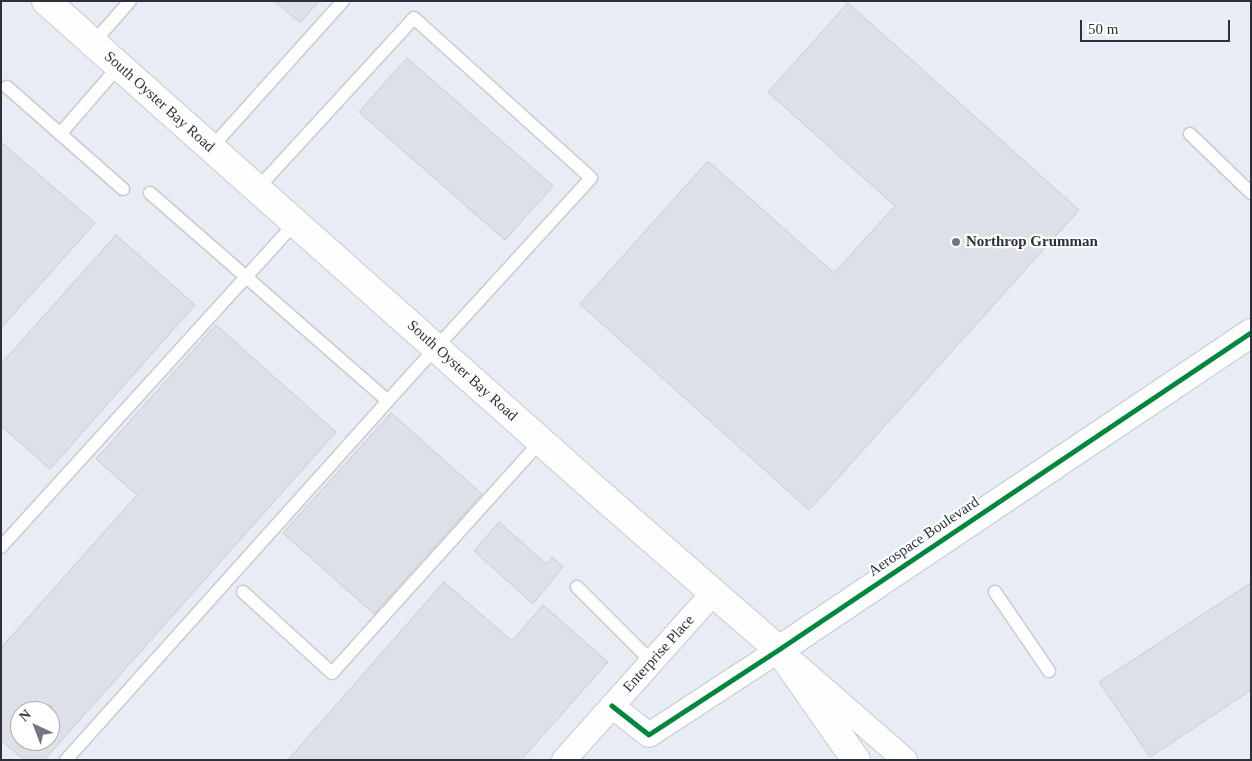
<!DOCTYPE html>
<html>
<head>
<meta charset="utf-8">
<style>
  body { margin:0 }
  #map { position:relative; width:1252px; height:761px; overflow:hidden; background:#f7f8fb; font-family:"Times New Roman",serif }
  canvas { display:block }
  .frame { position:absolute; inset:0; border:2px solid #2c303b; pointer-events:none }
  .north { position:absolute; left:10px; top:701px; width:50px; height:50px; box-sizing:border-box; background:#fff; border:1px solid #abacb1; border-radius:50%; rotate:317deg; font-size:14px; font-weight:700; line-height:20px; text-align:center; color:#2c303b }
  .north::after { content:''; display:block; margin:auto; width:18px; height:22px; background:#73767e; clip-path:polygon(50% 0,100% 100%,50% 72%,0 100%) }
  .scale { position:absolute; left:1080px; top:20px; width:150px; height:22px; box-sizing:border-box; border:2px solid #2c303b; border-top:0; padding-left:6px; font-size:15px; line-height:18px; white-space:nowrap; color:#2c303b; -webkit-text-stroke:4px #fff; paint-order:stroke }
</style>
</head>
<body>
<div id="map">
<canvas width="1252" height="761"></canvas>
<div class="frame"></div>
<div class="north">N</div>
<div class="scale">50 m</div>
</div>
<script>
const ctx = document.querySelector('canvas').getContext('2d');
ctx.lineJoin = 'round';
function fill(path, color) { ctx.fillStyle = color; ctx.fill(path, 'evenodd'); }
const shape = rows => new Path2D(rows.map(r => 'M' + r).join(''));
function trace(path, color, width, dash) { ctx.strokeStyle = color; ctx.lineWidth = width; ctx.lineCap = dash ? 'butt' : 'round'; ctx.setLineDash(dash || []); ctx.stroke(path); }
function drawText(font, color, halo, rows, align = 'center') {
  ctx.font = font + ' "Times New Roman",serif'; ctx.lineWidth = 4.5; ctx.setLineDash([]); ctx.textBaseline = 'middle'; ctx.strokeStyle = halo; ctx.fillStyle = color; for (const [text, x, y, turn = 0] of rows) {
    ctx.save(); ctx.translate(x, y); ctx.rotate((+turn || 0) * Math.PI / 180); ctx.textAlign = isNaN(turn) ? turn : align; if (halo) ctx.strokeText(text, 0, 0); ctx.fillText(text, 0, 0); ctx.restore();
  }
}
const built = shape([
  [1,1,1251,1,1251,760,1,760],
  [20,711,50,711,50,741,20,741]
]);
const building = shape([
  [275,1,319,1,300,23,275,1],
  [848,3,1079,210,809,510,580,304,708,161,834,273,895,206,768,92,848,3],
  [407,58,553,186,505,240,359,112,407,58],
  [1,142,95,223,1,328,1,142],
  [116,235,195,305,50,469,1,426,1,364,116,235],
  [216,325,336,432,44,760,24,760,1,740,1,648,137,495,96,459,216,325],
  [20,711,50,711,50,741,20,741,20,711],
  [391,413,482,494,374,614,283,533,391,413],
  [499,522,546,564,552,557,563,567,533,604,474,551,499,522],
  [444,582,512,641,543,605,608,662,521,760,288,760,444,582],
  [1251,583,1251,690,1150,757,1099,682,1251,583]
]);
const lane = shape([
  [93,43,130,1],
  [7,87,123,189],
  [60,134,119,66],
  [1190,134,1251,193],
  [211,148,343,1],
  [150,193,388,401],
  [1,547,295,223],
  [577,587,652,662],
  [243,592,332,673,541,441],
  [995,592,1049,671],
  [66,760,412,374,591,178,414,18,257,189]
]);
const street = shape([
  [612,706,649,735,779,650,905,760],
  [564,760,714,592]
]);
const secondary = shape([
  [46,1,599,493,779,650,856,760],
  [779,650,1251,333]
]);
const cycleway = shape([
  [612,706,649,735,779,650,1251,333]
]);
const markers = [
  [956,242,5,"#73767e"]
];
const streetNames = [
  ["South Oyster Bay Road",159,102,42],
  ["South Oyster Bay Road",462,371,42],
  ["Aerospace Boulevard",924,537,-34],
  ["Enterprise Place",659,654,-48]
];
const poiNames = [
  ["Northrop Grumman",966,242]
];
fill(built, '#e8ecf5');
fill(building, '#dee0e8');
trace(building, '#c9cbd2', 1);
trace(lane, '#c8cad0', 15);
trace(street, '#c8cad0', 26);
trace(secondary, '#c8cad0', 30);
trace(lane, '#fefefe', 12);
trace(street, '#fefefe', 24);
trace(secondary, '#fefefe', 28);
trace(cycleway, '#00873e', 5);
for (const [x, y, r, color] of markers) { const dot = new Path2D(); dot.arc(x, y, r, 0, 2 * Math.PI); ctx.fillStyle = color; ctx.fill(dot); trace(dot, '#fff', 2); }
drawText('15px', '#2c303b', '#fff', streetNames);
drawText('bold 15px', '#2c303b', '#fff', poiNames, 'left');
</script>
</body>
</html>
